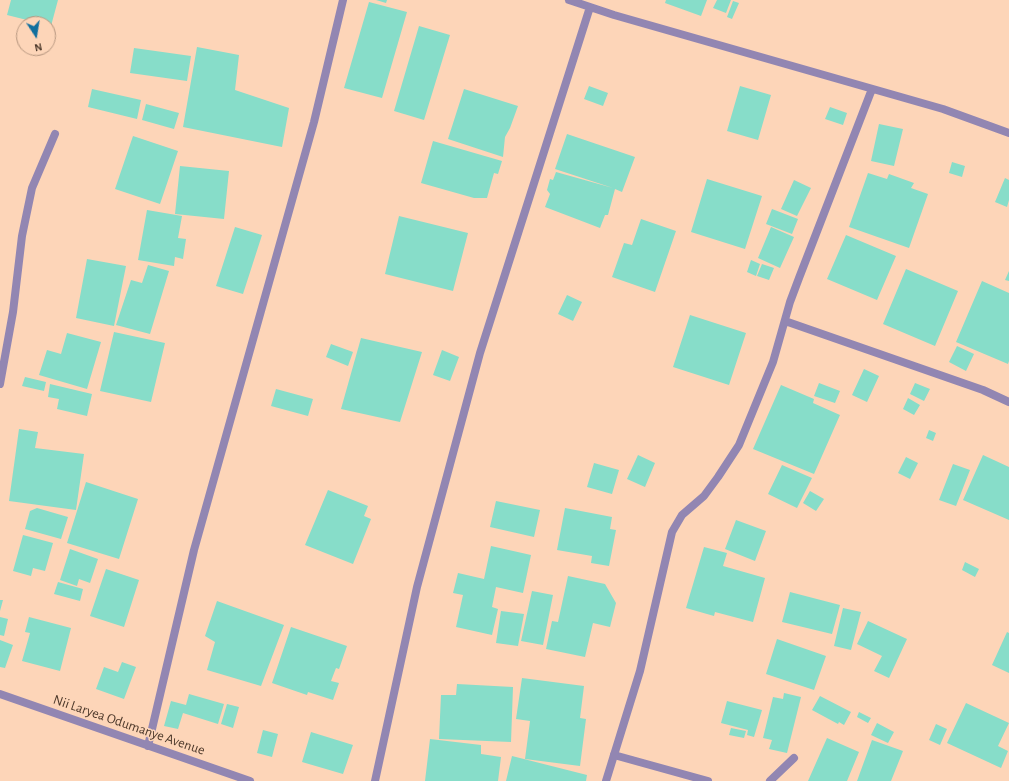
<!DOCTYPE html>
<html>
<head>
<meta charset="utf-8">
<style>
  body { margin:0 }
  #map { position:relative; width:1009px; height:781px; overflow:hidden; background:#fdd5b8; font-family:"Alegreya Sans",sans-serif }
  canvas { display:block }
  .north { position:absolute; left:16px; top:16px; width:40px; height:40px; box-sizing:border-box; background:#fdd5b8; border:1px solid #b6967f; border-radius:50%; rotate:168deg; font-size:11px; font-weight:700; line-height:16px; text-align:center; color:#4c382a }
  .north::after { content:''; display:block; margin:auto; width:14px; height:18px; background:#116f9e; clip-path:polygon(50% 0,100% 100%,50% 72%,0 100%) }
</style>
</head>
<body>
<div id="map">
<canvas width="1009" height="781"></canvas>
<div class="north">N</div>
</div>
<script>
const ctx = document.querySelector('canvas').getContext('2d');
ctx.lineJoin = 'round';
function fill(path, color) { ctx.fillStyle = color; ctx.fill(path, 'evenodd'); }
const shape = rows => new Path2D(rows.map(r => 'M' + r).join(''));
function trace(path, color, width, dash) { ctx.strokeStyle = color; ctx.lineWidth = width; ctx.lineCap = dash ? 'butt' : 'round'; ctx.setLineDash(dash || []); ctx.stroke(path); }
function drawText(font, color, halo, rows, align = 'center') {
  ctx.font = font + ' "Alegreya Sans",sans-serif'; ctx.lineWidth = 3; ctx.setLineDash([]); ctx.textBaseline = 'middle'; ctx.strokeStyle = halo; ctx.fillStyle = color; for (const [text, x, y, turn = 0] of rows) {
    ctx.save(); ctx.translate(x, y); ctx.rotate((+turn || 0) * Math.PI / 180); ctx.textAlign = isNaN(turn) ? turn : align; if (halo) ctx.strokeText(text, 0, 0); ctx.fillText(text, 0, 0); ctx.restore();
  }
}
const building = shape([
  [11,0,58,0,51,26,7,15],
  [376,0,387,0,386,3],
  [666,0,707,0,701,16,665,3],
  [717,0,731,0,726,13,713,8],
  [733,1,739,3,732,19,727,17],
  [369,2,407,12,382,98,344,88],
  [419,26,450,35,424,120,394,111],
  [197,47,239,55,235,90,289,108,282,147,183,127],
  [134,48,191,56,187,81,130,73],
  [589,86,608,93,603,106,584,99],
  [740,86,771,95,758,140,727,131],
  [92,89,141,100,137,119,88,107],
  [464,89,518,106,510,128,505,137,503,157,448,139],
  [146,104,179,113,174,129,142,120],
  [830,107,847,113,843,125,825,119],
  [879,124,903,129,894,166,871,161],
  [567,134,635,157,622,192,615,189,608,215,605,215,600,228,545,207,550,194,547,190,550,179,553,180,556,172,613,188,555,169],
  [133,136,178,151,160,204,115,189],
  [433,141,502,161,498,174,494,173,487,198,474,198,421,183],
  [952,162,965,166,962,177,949,173],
  [180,166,229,171,224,219,175,214],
  [868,173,887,179,889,174,914,183,911,188,928,194,909,248,849,227],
  [1005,178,1009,180,1009,200,1007,207,995,202],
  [707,179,762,196,745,249,691,232],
  [794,180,811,188,797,216,781,209],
  [772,209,798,219,792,234,766,224],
  [147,210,182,216,178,238,186,239,183,259,175,257,174,266,138,260],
  [399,216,468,233,453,291,385,274],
  [641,219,676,231,655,292,612,277,624,243,632,245],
  [235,227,262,235,243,294,216,286],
  [771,227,794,237,780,268,758,258],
  [846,235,896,256,877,300,827,279],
  [87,259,126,266,114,326,76,318],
  [751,260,760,264,756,276,747,272],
  [762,264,774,268,769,280,757,276],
  [148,265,169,271,150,334,116,325,131,280,142,283],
  [906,269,958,291,935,346,883,324],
  [1009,271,1009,281,1005,280],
  [982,281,1009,293,1009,361,1008,364,956,342],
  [567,295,582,302,573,321,558,314],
  [690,315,746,333,729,385,673,367],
  [114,332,165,343,151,402,100,391],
  [67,333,101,342,87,389,39,375,47,350,61,354],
  [361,338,422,352,400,422,341,409],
  [331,344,353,352,348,366,326,357],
  [957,346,974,354,966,371,949,362],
  [442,350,459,357,450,381,433,375],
  [864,369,879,376,867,402,852,395],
  [25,377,46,382,44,391,22,386],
  [819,383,840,391,835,403,814,396],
  [915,383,930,389,924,401,910,394],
  [50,384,92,394,87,416,57,409,59,399,48,397],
  [781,385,814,399,813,403,840,415,814,474,753,449],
  [276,389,313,399,308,416,271,406],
  [908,398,920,405,914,415,903,409],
  [19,429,38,432,35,448,84,454,76,510,9,501],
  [929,430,936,433,933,441,926,438],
  [638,455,655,463,645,487,627,479],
  [983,455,1009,467,1009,520,963,500],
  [906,457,918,463,910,479,898,473],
  [594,463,619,470,612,494,587,487],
  [953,464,970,470,956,506,939,500],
  [782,465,812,478,797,508,768,494],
  [86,482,138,499,119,559,67,543],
  [328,490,368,506,364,516,371,519,353,564,305,545],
  [810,491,824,499,816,511,803,503],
  [496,501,540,510,534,537,490,527],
  [37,508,68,517,61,539,25,529,30,511],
  [565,508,612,517,610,529,616,530,609,566,591,563,592,556,557,550],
  [736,520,766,531,755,561,725,549],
  [23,535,53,543,45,571,33,568,31,576,13,571],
  [491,546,531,555,523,593,496,587,492,607,498,609,492,635,456,627,463,595,453,593,458,573,484,579],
  [704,547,727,553,723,566,765,578,753,622,715,612,714,616,686,608],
  [70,549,98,559,90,583,79,579,77,586,60,580],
  [965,562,979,569,975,577,962,570],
  [106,569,139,580,124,627,90,616],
  [568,576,605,584,616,603,610,627,593,623,585,657,546,649,552,621,558,622],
  [58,582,83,589,80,601,54,594],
  [532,591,553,595,543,645,521,641],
  [790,592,840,605,832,634,782,622],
  [0,600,3,600,0,611],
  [217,601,284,625,261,686,207,670,215,642,205,636],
  [843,608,861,612,851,650,834,646],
  [501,611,524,614,518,646,496,643],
  [0,617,8,619,4,636,0,635],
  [29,617,71,628,60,671,22,661,30,633,25,632],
  [868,621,907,639,889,678,874,671,882,656,857,644],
  [291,627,347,646,339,669,336,668,331,681,339,683,333,700,308,692,307,695,272,683],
  [1007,632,1009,633,1009,673,992,665],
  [777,639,826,656,814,690,766,674],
  [0,640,13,645,5,668,0,667],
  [122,662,136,667,124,699,96,689,104,667,118,672],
  [522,678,584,686,580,718,586,719,580,766,525,759,530,721,516,719],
  [457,684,513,687,511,742,439,739,441,695,456,695],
  [784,693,801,697,787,753,769,749,772,740,763,738,773,697,783,699],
  [189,694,224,704,218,724,183,713,178,729,164,726,171,701,186,705],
  [820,696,851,712,844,725,839,722,838,724,812,710],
  [727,701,762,710,754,737,747,735,748,730,721,723],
  [966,703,1009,723,998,746,1008,751,1001,768,947,743],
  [227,704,239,707,233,728,221,724],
  [859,712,871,718,868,723,857,717],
  [877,723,894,732,888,743,871,735],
  [936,724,947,729,940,745,929,740],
  [731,728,746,731,744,738,729,735],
  [263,730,278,734,272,757,257,753],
  [311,732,353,745,343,774,302,762],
  [827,738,859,752,847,781,808,781],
  [430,739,481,745,481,754,501,757,498,781,425,781],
  [872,740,903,751,891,781,857,781],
  [512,756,587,775,586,781,506,781]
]);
const service = shape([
  [614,755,708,781],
  [770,781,794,758]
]);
const minor = shape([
  [569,0,614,15,943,109,1009,133],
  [785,321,983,390,1009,402],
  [0,384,13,312,22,236,32,188,55,134],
  [0,694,250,781],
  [148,746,194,550,314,122,343,0],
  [375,781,417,587,480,353,590,7],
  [606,781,640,671,672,532,682,515,704,496,718,477,739,445,773,362,790,302,799,278,872,89]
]);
const streetNames = [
  ["Nii Laryea Odumanye Avenue",129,725,19]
];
fill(building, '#87ddc9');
trace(service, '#9286b2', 8);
trace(minor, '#9286b2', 8);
drawText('14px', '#4c382a', '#fdd5b8', streetNames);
</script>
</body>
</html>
